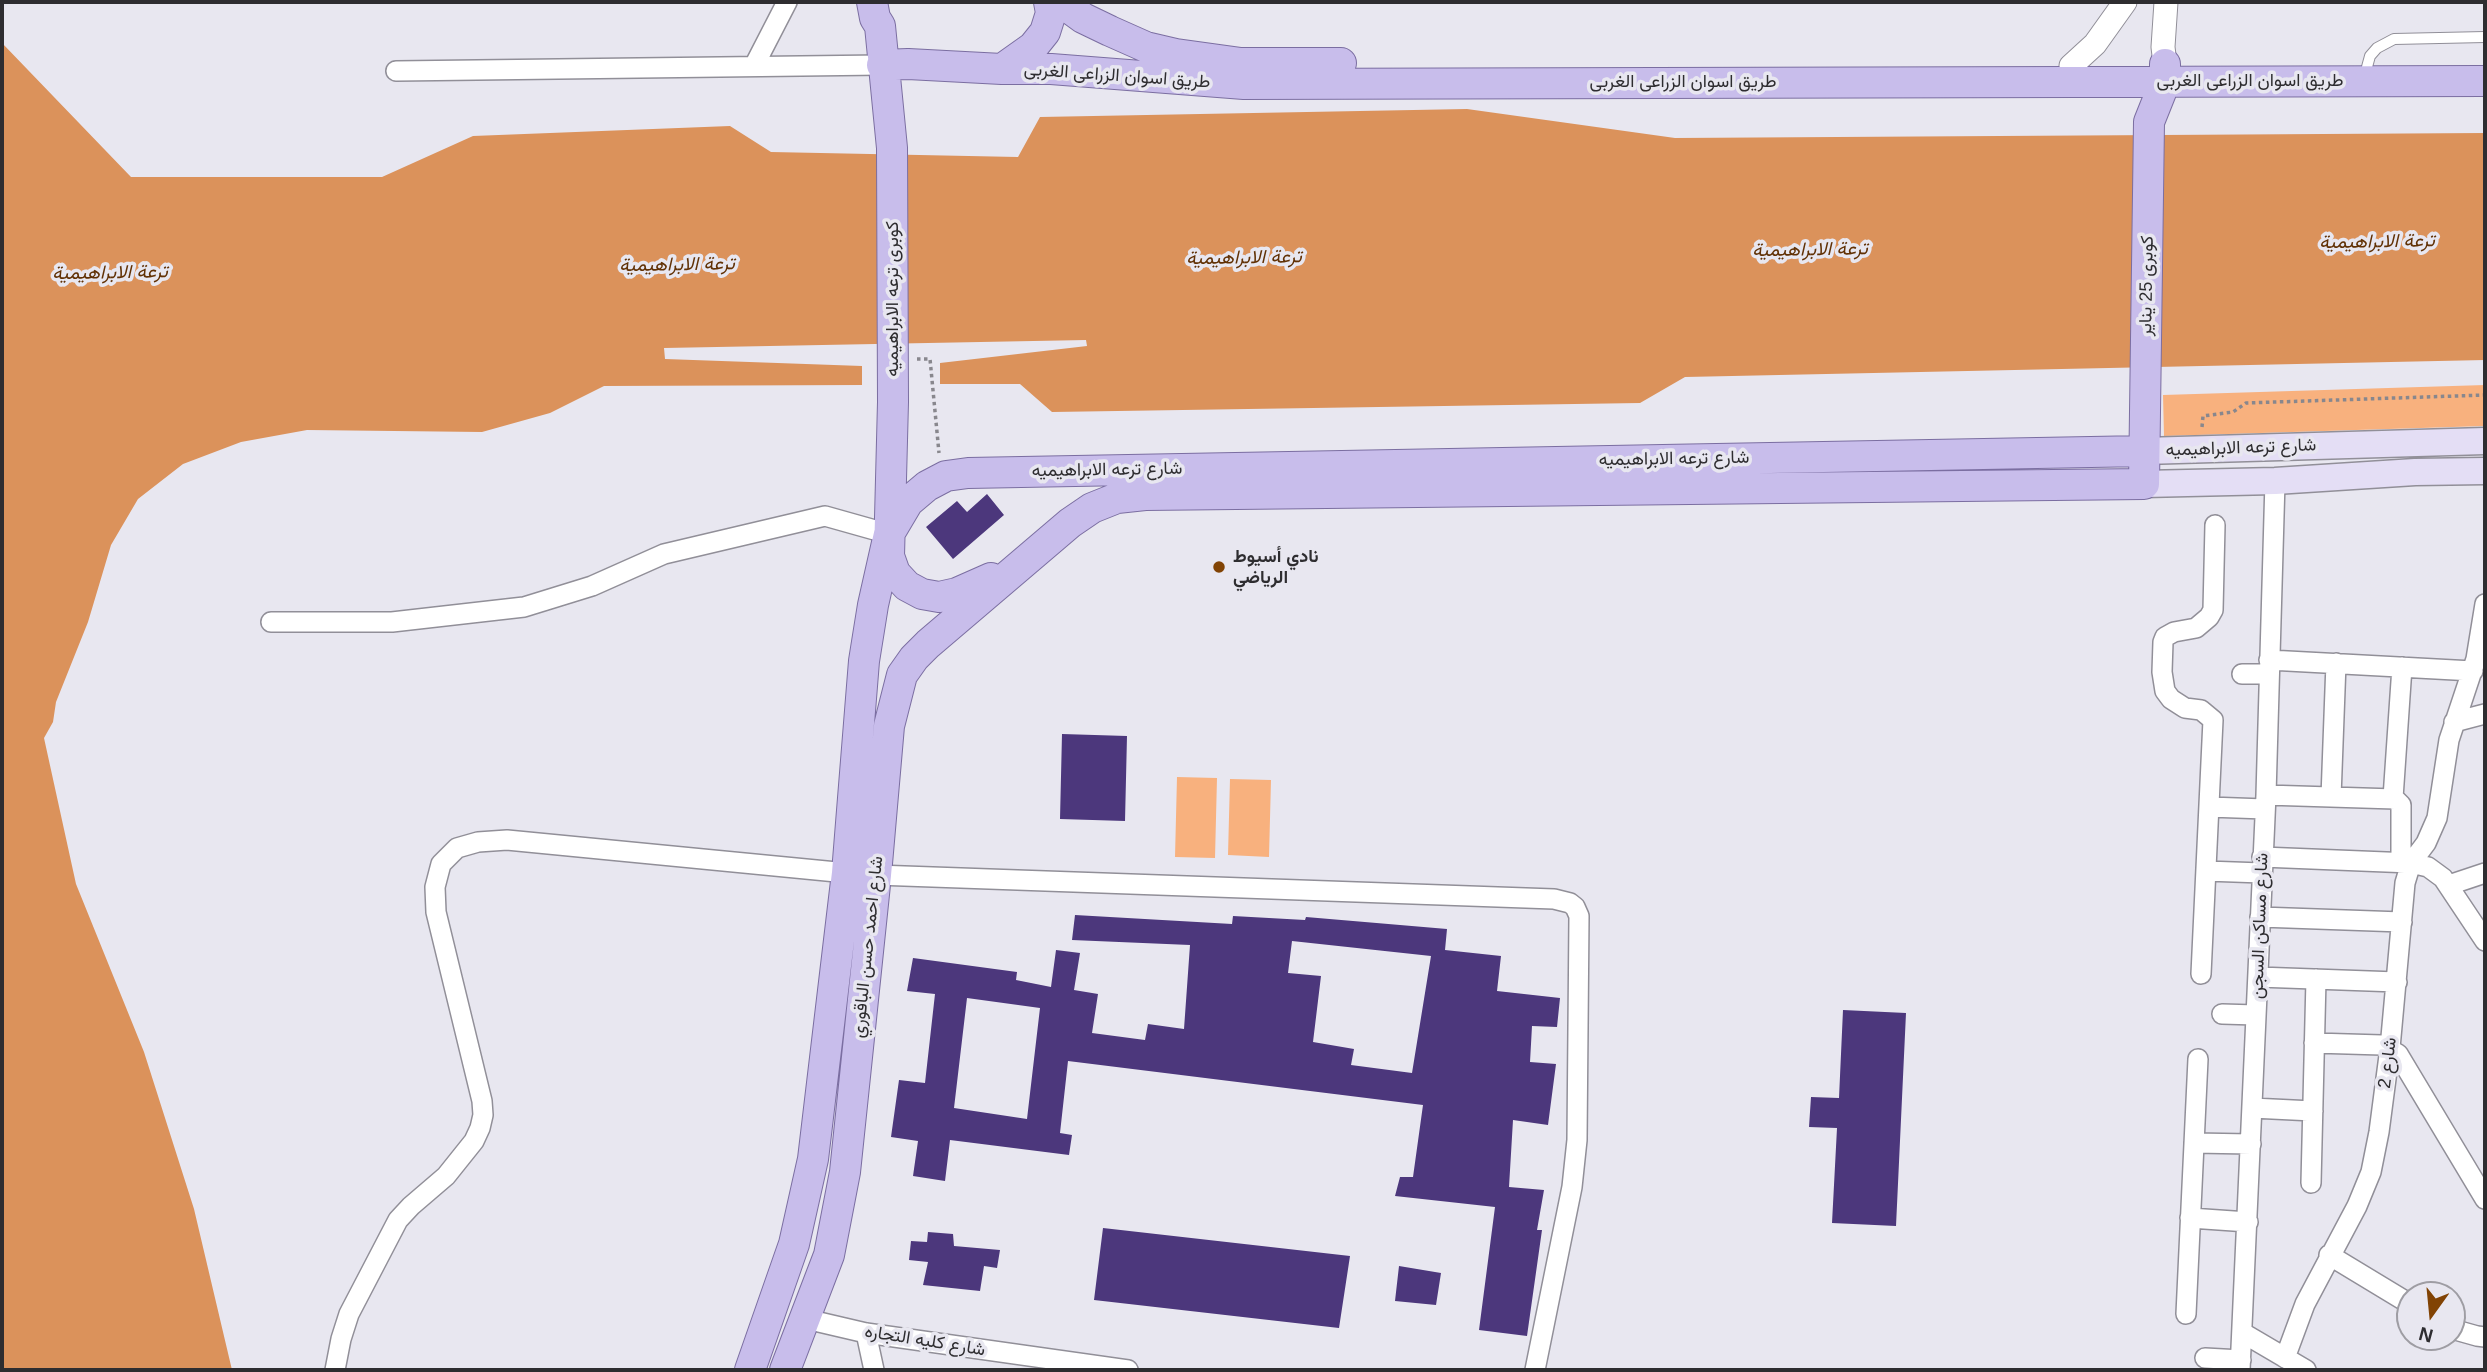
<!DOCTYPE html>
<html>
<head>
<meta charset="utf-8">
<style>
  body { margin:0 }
  #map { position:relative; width:2487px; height:1372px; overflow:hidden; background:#e8e7f0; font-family:Helvetica,sans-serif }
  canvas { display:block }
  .frame { position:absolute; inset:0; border:4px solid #2e2d30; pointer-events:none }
  .north { position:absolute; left:2396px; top:1281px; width:70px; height:70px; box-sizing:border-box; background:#e8e7f0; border:2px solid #9e9da3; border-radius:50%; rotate:195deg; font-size:19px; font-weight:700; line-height:28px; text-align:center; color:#2e2d30 }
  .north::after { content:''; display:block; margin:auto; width:24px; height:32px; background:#814304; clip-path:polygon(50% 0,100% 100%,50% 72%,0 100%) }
</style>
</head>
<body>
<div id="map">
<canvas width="2487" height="1372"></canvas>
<div class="frame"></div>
<div class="north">N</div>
</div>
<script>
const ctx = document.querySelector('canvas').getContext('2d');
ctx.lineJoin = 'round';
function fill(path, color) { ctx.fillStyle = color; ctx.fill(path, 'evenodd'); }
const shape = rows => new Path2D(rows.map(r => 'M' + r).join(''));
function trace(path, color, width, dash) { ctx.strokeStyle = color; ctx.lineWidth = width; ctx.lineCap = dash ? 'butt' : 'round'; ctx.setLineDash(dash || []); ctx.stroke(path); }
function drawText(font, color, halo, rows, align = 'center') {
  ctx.font = font + ' Helvetica,Vazirmatn,sans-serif'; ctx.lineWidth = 7; ctx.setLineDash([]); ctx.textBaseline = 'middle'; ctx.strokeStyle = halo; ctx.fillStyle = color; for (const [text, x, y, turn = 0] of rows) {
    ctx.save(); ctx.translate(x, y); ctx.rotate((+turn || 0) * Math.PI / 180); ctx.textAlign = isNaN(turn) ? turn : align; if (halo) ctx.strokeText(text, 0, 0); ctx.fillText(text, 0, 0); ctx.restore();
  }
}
const green = shape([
  [2485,385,2485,426,2164,436,2163,395],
  [1177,777,1217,778,1215,858,1175,857],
  [1230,779,1271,780,1269,857,1228,855]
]);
const water = shape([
  [2,43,131,177,382,177,473,136,730,126,771,152,1018,157,1040,117,1467,109,1675,138,2485,133,2485,360,1685,377,1640,403,1052,412,1020,384,940,384,940,363,1087,346,1086,340,664,348,665,359,862,366,862,385,604,386,550,413,482,432,307,430,241,442,183,464,138,499,111,545,88,622,56,702,53,722,44,738,76,884,144,1052,194,1209,232,1370,2,1370]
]);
const building = shape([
  [987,494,1004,515,953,559,926,527,957,501,967,512],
  [1062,734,1127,736,1125,821,1060,819],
  [1075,915,1232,924,1233,916,1305,920,1306,917,1447,929,1445,950,1501,956,1497,991,1560,998,1557,1027,1532,1026,1530,1062,1556,1064,1548,1125,1513,1120,1509,1187,1544,1190,1537,1230,1542,1230,1527,1336,1479,1330,1495,1207,1395,1196,1400,1177,1413,1177,1423,1105,1068,1061,1060,1133,1072,1135,1069,1155,950,1140,945,1181,913,1176,918,1141,891,1137,899,1080,925,1083,935,994,907,991,913,958,1017,972,1016,980,1051,987,1056,950,1080,953,1074,990,1098,994,1092,1033,1145,1040,1148,1024,1184,1029,1190,945,1072,940],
  [1292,941,1431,956,1412,1073,1351,1065,1354,1049,1313,1042,1321,976,1288,973],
  [967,998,1040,1008,1027,1119,954,1108],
  [1843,1010,1906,1013,1896,1226,1832,1223,1837,1128,1809,1127,1811,1097,1839,1098],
  [1103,1228,1350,1256,1339,1328,1094,1300],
  [928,1232,953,1234,954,1246,1000,1250,997,1268,984,1266,980,1291,923,1285,928,1262,909,1260,911,1241,927,1242],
  [1399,1266,1441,1273,1436,1305,1395,1301]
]);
const path = shape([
  [917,359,930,359,939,453],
  [2202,427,2203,416,2233,412,2246,403,2485,395]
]);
const service = shape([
  [2367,67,2370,56,2377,48,2394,39,2485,37]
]);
const minor = shape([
  [754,66,787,2],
  [396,71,882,65],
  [271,622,392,622,524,607,592,586,664,554,825,516,889,534],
  [2269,660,2473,671],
  [2242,674,2269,674],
  [2454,722,2485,714],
  [2266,795,2395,799,2401,805,2401,862],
  [2331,797,2336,663],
  [2393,798,2402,667],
  [2209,807,2265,809],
  [2262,857,2411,863,2428,867,2443,878,2485,941],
  [2206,871,2262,873],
  [876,875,1554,899,1570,903,1575,907,1579,916,1577,1140,1572,1187,1535,1370],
  [2449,885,2485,873],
  [2260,917,2402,922],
  [2201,974,2213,720,2201,710,2185,708,2171,699,2165,691,2162,672,2163,642,2165,637,2174,632,2196,628,2209,617,2213,610,2215,525],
  [2258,977,2397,982],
  [2222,1014,2256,1015],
  [2314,1043,2382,1045,2398,1054,2485,1199],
  [2252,1108,2313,1111],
  [2194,1143,2251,1144],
  [2311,1183,2316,979],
  [2190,1218,2248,1222],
  [2329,1255,2410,1304],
  [2186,1314,2198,1059],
  [806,1319,866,1333,1128,1370],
  [2452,1329,2477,1336,2485,1337],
  [866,1333,874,1370],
  [2243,1333,2306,1370],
  [2205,1358,2241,1360],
  [2285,1358,2305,1304,2357,1206,2371,1172,2379,1132,2390,1048,2405,883,2411,863,2426,843,2437,818,2449,740,2476,659,2485,604],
  [335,1370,341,1339,349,1314,398,1220,411,1206,446,1176,474,1141,480,1128,483,1115,482,1101,436,912,435,887,441,864,457,848,478,842,507,840,847,873],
  [2240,1370,2266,795,2275,481]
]);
const tertiary = shape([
  [2165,64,2163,47,2166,2],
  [2071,66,2095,44,2125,2]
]);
const secondary = shape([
  [2144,451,2485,441],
  [2144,484,2275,481,2415,472,2485,471]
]);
const primary = shape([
  [872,2,875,18,880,26,892,148,893,402,889,556,895,573,907,586,922,594,939,597,957,593,991,578],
  [1061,2,1083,18,1110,31,1146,47,1176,54,1241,63,1341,63],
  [882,65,908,64,1002,69,1051,69,1244,84,2485,81],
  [1002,69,1033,47,1045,32,1051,13,1049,2],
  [750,1370,794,1244,813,1159,847,873,864,661,873,605,889,534,908,502,927,486,946,476,968,473,2144,451],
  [785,1370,829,1255,845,1172,876,875,889,726,902,675,914,658,928,644,1070,523,1092,508,1117,498,1145,495,2144,484,2149,122,2165,82,2165,64]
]);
const markers = [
  [1219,567,7,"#814304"]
];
const streetNames = [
  ["طريق اسوان الزراعى الغربى",1117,76,4],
  ["طريق اسوان الزراعى الغربى",2250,81],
  ["طريق اسوان الزراعى الغربى",1683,82],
  ["كوبرى 25 يناير",2147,286,-89],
  ["كوبرى ترعه الابراهيميه",893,299,-90],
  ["شارع ترعه الابراهيميه",2241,448,-2],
  ["شارع ترعه الابراهيميه",1674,459,-1],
  ["شارع ترعه الابراهيميه",1107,470,-1],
  ["شارع مساكن السجن",2260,926,-88],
  ["شارع احمد حسن الباقوري",868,947,-84],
  ["شارع 2",2388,1063,-83],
  ["شارع كليه التجاره",925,1341,9]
];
const poiNames = [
  ["نادي أسيوط",1233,557],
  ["الرياضي",1233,578]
];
const waterNames = [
  ["ترعة الابراهيمية",2377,242,-1],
  ["ترعة الابراهيمية",1810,250,-1],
  ["ترعة الابراهيمية",1244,258,-1],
  ["ترعة الابراهيمية",677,265,-1],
  ["ترعة الابراهيمية",110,273,-1]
];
fill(green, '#f8b17e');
fill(water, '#db925b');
fill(building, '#4c377c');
trace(service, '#918f98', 12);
trace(minor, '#918f98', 22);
trace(tertiary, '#918f98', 25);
trace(secondary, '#918f98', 29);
trace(primary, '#7b6ea1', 32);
trace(path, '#88878d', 3.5, [3.5, 3.5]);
trace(service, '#fff', 10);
trace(minor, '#fff', 19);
trace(tertiary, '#fff', 23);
trace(secondary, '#e4def5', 26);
trace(primary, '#c8bdeb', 30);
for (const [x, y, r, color] of markers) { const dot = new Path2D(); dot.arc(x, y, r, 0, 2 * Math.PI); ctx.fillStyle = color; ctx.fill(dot); trace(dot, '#e8e7f0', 2.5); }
drawText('18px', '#2e2d30', '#e8e7f0', streetNames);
drawText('bold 18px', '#2e2d30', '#e8e7f0', poiNames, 'left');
drawText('italic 19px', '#613105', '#e8e7f0', waterNames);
</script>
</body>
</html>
